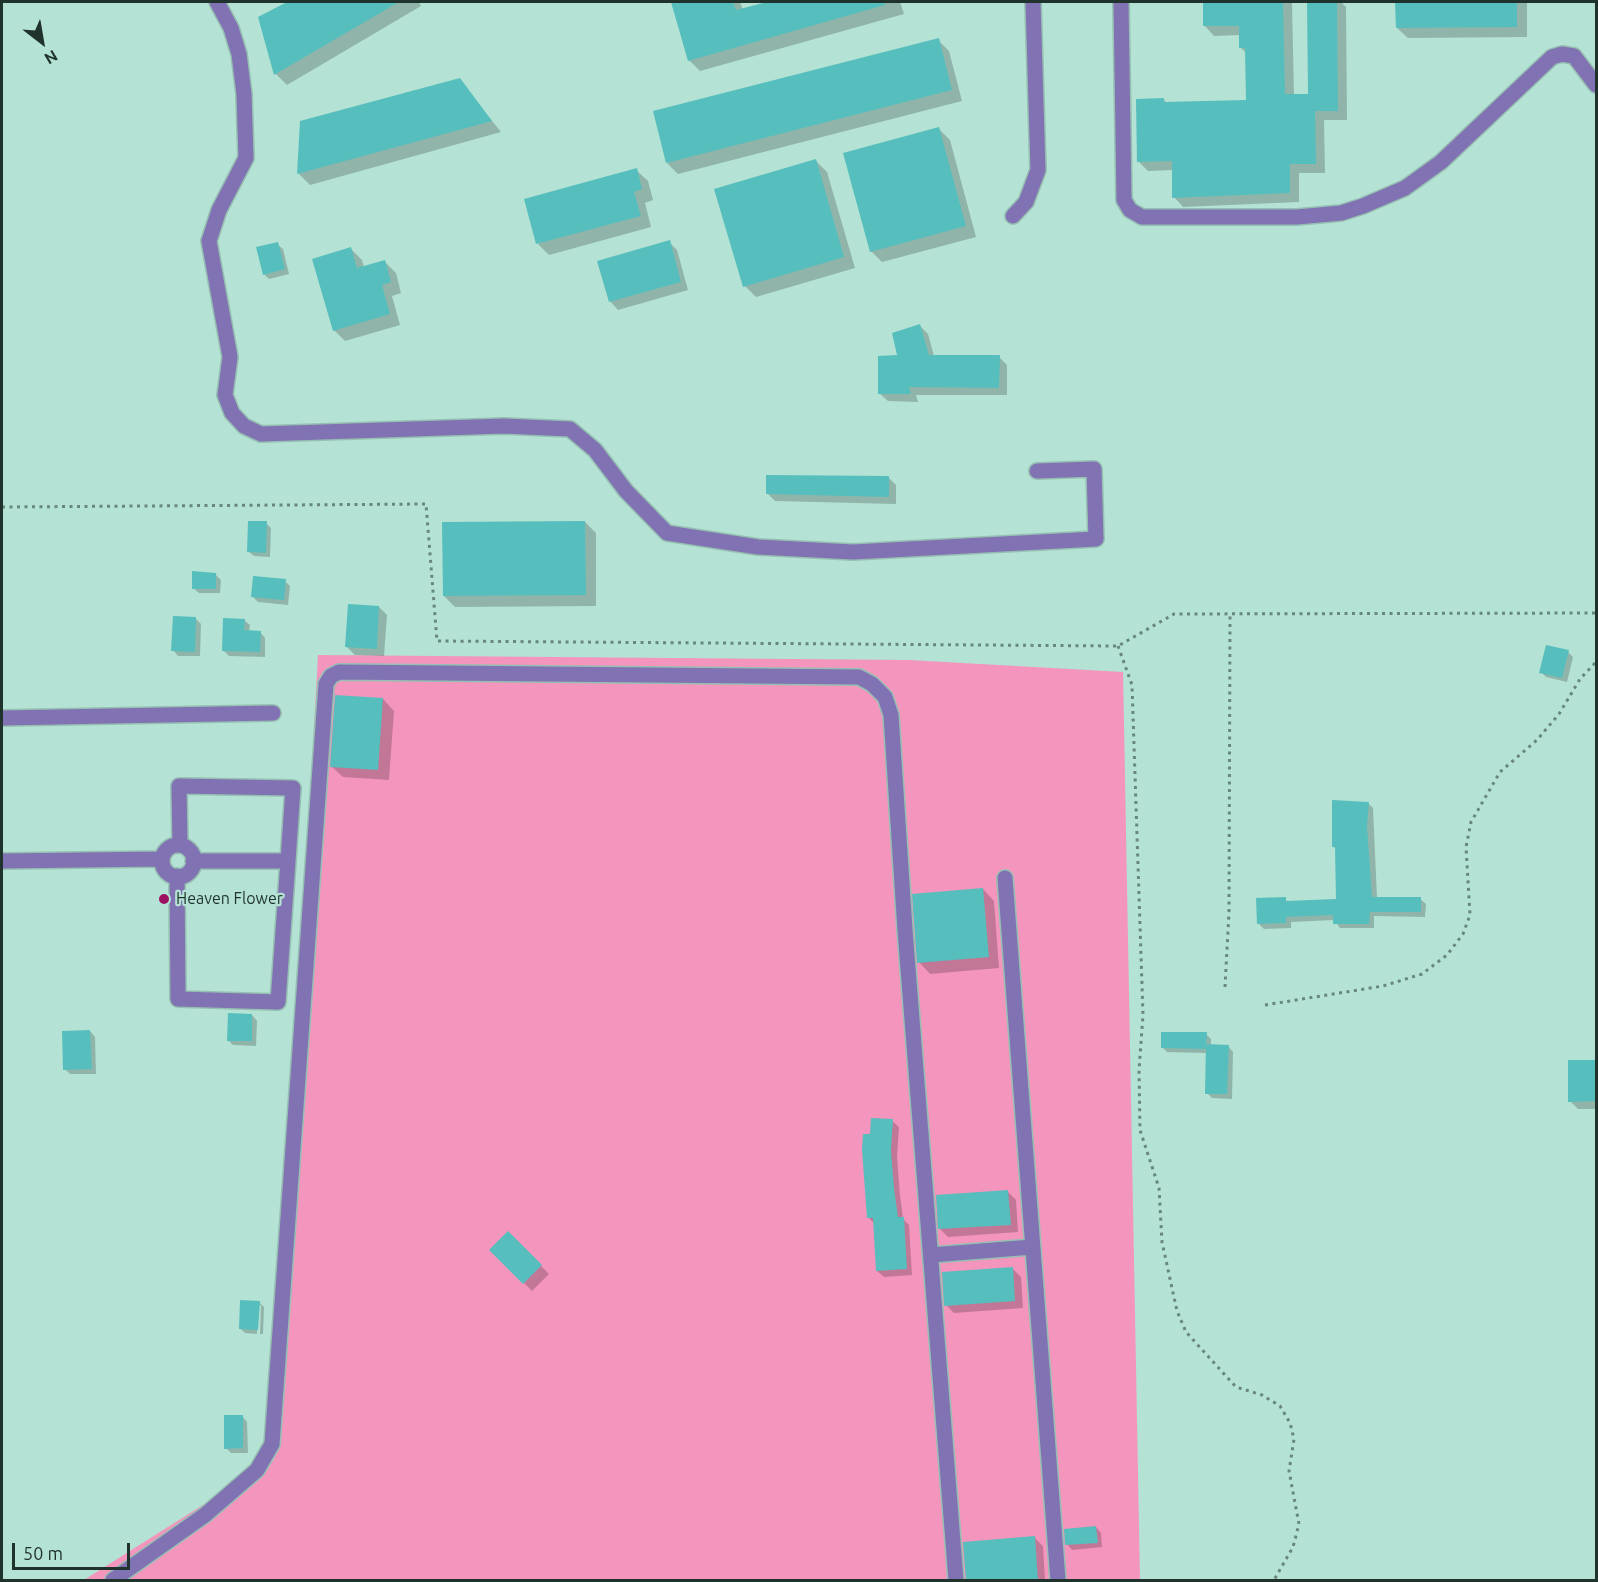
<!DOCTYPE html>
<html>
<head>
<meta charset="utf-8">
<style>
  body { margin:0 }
  #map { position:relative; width:1598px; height:1582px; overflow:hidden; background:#b4e2d4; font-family:Ubuntu,sans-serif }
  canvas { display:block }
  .frame { position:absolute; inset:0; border:3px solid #1f322c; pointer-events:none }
  .north { position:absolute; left:12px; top:12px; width:60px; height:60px; -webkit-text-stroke:4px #b4e2d4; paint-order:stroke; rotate:149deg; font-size:16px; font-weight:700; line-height:24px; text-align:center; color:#1f322c }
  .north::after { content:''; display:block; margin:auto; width:21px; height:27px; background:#1f322c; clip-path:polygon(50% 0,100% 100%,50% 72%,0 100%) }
  .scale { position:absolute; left:12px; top:1543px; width:118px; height:27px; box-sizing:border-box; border:3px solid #1f322c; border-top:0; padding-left:8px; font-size:18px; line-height:21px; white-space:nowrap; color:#1f322c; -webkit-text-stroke:4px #b4e2d4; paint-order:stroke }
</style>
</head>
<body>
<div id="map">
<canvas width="1598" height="1582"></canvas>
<div class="frame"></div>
<div class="north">N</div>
<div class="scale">50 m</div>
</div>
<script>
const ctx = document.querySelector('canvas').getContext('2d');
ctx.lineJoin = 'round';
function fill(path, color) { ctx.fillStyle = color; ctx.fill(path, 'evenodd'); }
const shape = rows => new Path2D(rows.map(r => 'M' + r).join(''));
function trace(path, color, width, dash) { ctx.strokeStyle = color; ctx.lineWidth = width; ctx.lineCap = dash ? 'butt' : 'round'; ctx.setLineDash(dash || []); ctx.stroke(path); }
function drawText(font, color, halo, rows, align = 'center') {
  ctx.font = font + ' Ubuntu,sans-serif'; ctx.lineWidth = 4.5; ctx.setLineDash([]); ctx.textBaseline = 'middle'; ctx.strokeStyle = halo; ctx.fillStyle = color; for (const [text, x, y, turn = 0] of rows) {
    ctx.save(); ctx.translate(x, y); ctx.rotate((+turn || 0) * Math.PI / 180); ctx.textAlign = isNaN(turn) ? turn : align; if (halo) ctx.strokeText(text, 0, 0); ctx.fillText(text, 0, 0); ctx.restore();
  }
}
const green = shape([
  [318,655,909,660,1123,672,1140,1580,84,1580,274,1460]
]);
const shadow = shape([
  [290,2,419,2,421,6,287,85,276,74,260,18],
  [672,2,740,2,743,10,772,2,900,2,904,14,700,71,689,60],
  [1204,2,1292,3,1294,96,1310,95,1309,2,1341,2,1346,7,1347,120,1324,120,1325,173,1299,173,1299,202,1183,207,1174,197,1173,170,1148,171,1138,161,1164,100,1167,103,1247,102,1246,53,1240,47,1240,35,1214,36,1205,26],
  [1397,2,1527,2,1527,37,1408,38,1397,28],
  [938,40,949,51,962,101,678,174,667,163],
  [459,80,501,132,310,185,299,174,302,122],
  [939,129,950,140,976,237,882,262,871,251],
  [815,160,827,172,855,268,756,297,745,286],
  [636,170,648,181,653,200,645,203,651,227,549,255,538,244],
  [669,242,677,250,688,290,618,310,610,301],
  [277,244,283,249,289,274,269,279,264,274],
  [351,249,362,260,364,267,385,262,396,273,401,293,392,296,400,325,345,341,334,330],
  [920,326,928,334,934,356,999,357,1007,365,1007,395,916,395,918,402,888,401,879,393,898,357],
  [889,478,896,485,896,504,775,501,767,493],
  [585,522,596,533,596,606,455,607,444,596],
  [266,523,271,528,270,557,254,556,248,551],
  [215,574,221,580,220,593,199,593,193,588],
  [285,581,290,586,288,605,258,602,253,597],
  [379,607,387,615,384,656,355,655,346,646],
  [196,619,201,624,200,656,178,656,173,650],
  [244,620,250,625,249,632,260,632,265,638,265,657,229,656,224,651],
  [1568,652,1573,657,1567,682,1546,677,1541,672],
  [383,699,394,711,389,780,343,777,331,766],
  [1368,803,1373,808,1377,898,1420,899,1426,904,1425,917,1374,916,1374,928,1340,928,1334,920,1291,922,1291,928,1264,929,1259,924,1285,899,1289,903,1338,901,1337,850,1334,847],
  [983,889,994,901,999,968,930,974,919,962],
  [252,1015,257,1021,256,1046,233,1045,228,1040],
  [90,1031,95,1037,96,1074,70,1074,65,1069],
  [1206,1034,1211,1039,1211,1046,1228,1046,1233,1052,1232,1099,1212,1098,1207,1093,1207,1053,1167,1052,1162,1047],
  [1596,1061,1596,1109,1578,1109,1570,1101,1569,1062],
  [892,1121,899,1127,897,1157,900,1195,903,1219,909,1225,912,1275,884,1277,877,1271,875,1224,868,1217,871,1135],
  [1008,1192,1016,1200,1018,1232,948,1237,940,1229],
  [508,1233,549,1274,532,1291,491,1250],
  [1012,1268,1021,1277,1023,1308,954,1313,946,1305],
  [259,1302,264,1307,263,1334,260,1334,261,1305,258,1305,257,1334,245,1333,240,1328],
  [242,1416,247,1422,248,1453,231,1453,226,1448],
  [1096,1527,1101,1533,1102,1547,1072,1550,1067,1544],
  [1034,1537,1043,1546,1045,1580,967,1580]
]);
const building = shape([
  [287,2,399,2,274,75,258,17],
  [671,2,733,2,736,10,767,2,885,2,885,5,688,61],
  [1203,2,1283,2,1285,94,1308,94,1307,2,1337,2,1338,111,1315,111,1316,164,1290,164,1290,193,1172,198,1172,161,1137,162,1136,99,1164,98,1164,102,1246,100,1245,48,1239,48,1239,26,1203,26],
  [1395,2,1517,2,1517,27,1396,28],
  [939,38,952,90,666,163,653,111],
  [460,78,492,121,297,174,300,121],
  [939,127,966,226,870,252,843,153],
  [816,159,844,257,743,287,714,189],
  [637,168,642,189,634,192,641,216,536,244,524,199],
  [670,240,681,282,609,302,597,261],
  [278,242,285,269,263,275,256,247],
  [351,247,357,268,385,260,391,282,382,285,390,314,333,331,312,259],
  [920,324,929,355,1000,355,999,388,909,387,911,394,878,394,878,356,897,355,892,333],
  [766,475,889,476,889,497,766,494],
  [248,521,267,521,266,553,247,552],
  [585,521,586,595,443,596,442,522],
  [192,571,216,573,216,589,192,589],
  [253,576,286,579,284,600,251,597],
  [348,604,379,606,377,649,345,647],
  [173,616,196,617,195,652,171,651],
  [223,618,245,619,244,630,261,631,260,652,222,651],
  [1546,645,1569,650,1562,678,1539,673],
  [335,695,383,698,378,770,330,767],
  [1332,800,1369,802,1367,826,1372,897,1421,897,1421,912,1370,912,1369,924,1333,924,1333,915,1286,917,1286,923,1257,924,1256,898,1286,897,1286,901,1336,899,1335,847,1332,847],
  [983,888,989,957,917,963,912,894],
  [228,1013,252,1014,252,1041,227,1041],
  [90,1030,92,1069,63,1070,62,1031],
  [1161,1032,1207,1032,1206,1049,1161,1048],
  [1206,1044,1229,1045,1227,1094,1205,1094],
  [1568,1060,1596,1060,1596,1101,1568,1102],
  [871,1118,893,1119,891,1150,894,1188,898,1217,904,1217,907,1269,876,1271,873,1218,867,1218,862,1150,863,1134,870,1134],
  [1008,1190,1011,1225,938,1229,936,1195],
  [508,1231,542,1265,523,1284,489,1250],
  [1013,1267,1015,1301,944,1306,942,1272],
  [240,1300,260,1301,258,1330,239,1329],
  [224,1415,243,1415,243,1448,224,1449],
  [1096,1526,1098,1543,1065,1545,1064,1529],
  [1035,1536,1038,1581,966,1581,963,1542]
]);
const path = shape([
  [2,507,426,504,437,641,1118,646,1174,614,1596,613],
  [1118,646,1132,685,1143,1015,1139,1070,1140,1130,1159,1188,1162,1242,1177,1311,1186,1332,1236,1387,1262,1395,1280,1406,1290,1423,1294,1439,1289,1471,1299,1524,1293,1547,1274,1580],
  [1225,987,1229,912,1230,614],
  [1265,1005,1383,986,1422,974,1447,955,1463,934,1470,915,1466,847,1471,822,1500,772,1537,740,1559,714,1580,679,1596,662]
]);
const minor = shape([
  [217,2,231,28,239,54,244,94,246,158,219,210,209,241,230,357,225,395,232,413,244,426,261,434,504,426,570,429,595,450,626,491,667,533,758,547,853,552,1096,539,1094,469,1037,471],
  [1121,2,1124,200,1130,210,1142,217,1297,217,1341,213,1363,206,1405,188,1441,162,1552,57,1562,54,1574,56,1596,85],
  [1013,216,1026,202,1038,170,1033,2],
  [2,718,273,713],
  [180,845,179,786,293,788,288,861],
  '162 861a16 16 0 1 1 32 0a16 16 0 1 1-32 0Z',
  [2,861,162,859],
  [177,876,178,999,278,1002,288,861,193,861],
  [1005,878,1058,1580],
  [931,1255,1032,1247],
  [113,1580,205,1515,257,1470,272,1444,326,684,331,676,339,672,859,677,872,684,885,697,891,715,905,930,956,1580]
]);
const markers = [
  [164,899,6,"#9c1160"]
];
const poiNames = [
  ["Heaven Flower",176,899]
];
fill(green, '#f495bd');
fill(shadow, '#0003');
fill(building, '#56bebc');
trace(minor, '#96bfb2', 18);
trace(path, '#67877d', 3, [3, 4.5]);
trace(minor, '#8072b3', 15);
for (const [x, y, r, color] of markers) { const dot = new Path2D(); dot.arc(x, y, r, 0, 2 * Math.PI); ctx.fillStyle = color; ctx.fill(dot); trace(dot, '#b4e2d4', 2); }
drawText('16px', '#1f322c', '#b4e2d4', poiNames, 'left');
</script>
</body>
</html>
